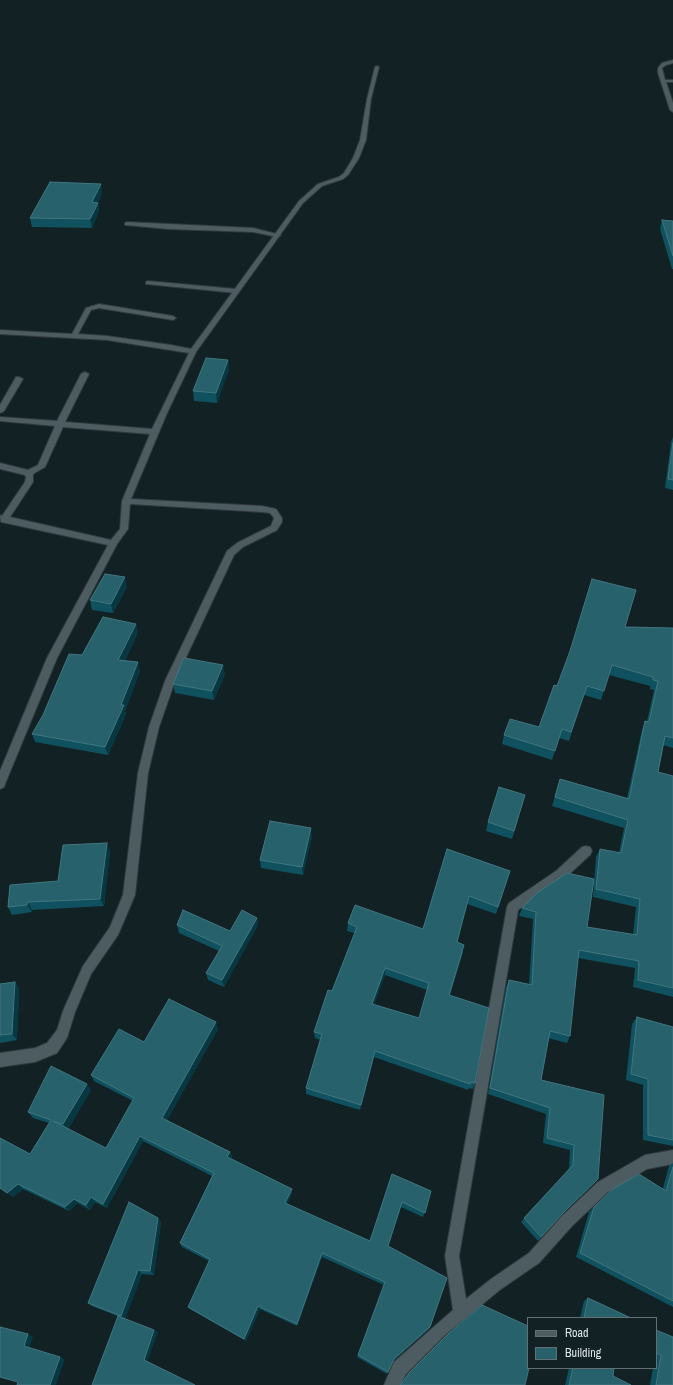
<!DOCTYPE html>
<html>
<head>
<meta charset="utf-8">
<style>
  body { margin:0 }
  #map { position:relative; width:673px; height:1385px; overflow:hidden; background:#122124; font-family:"Archivo Narrow",sans-serif }
  canvas { display:block }
  .legend { position:absolute; left:527px; top:1317px; width:130px; height:52px; box-sizing:border-box; background:#122124; border:1px solid #637073; margin:0; padding:5px 7px; list-style:none; font-size:12px; color:#dde6e9 }
  .legend li { display:flex; align-items:center; gap:8px; height:20px }
  .legend b { width:20px; border:1px solid #637073 }
</style>
</head>
<body>
<div id="map">
<canvas width="673" height="1385"></canvas>
<ul class="legend">
<li><b style="height:5px;background:#4c5c60"></b>Road</li>
<li><b style="height:11px;background:#26616c"></b>Building</li>
</ul>
</div>
<script>
const ctx = document.querySelector('canvas').getContext('2d');
ctx.lineJoin = 'round';
const shape = rows => new Path2D(rows.map(r => 'M' + r).join(''));
function trace(path, color, width, dash) { ctx.strokeStyle = color; ctx.lineWidth = width; ctx.lineCap = dash ? 'butt' : 'round'; ctx.setLineDash(dash || []); ctx.stroke(path); }
function fill(path, color) { ctx.fillStyle = color; ctx.fill(path, 'evenodd'); }
const service = shape([
  [127,222,253,228,281,235,278,237,253,232,168,229,125,225,125,223,127,222],
  [148,281,236,289,239,291,236,293,146,284,146,282,148,281]
]);
const minor = shape([
  [673,60,673,63,666,65,662,68,665,80,673,80,673,82,666,82,673,103,673,112,670,110,658,73,658,68,662,63,673,60],
  [377,66,379,67,371,99,366,140,359,158,348,175,343,179,322,186,303,203,196,352,167,413,131,499,262,506,276,509,282,518,282,522,277,530,243,547,234,555,175,681,159,727,148,773,135,895,118,935,91,974,75,1012,67,1038,57,1053,35,1062,0,1067,0,1053,35,1048,47,1043,57,1030,63,1011,83,966,110,927,123,895,138,773,149,727,165,681,227,551,237,543,271,526,274,518,270,513,262,512,130,504,128,529,117,544,57,658,5,784,4,787,0,789,0,771,47,658,108,545,1,522,0,515,2,516,25,482,26,477,25,475,0,469,0,463,28,470,38,465,55,426,0,421,0,417,57,421,81,374,85,372,89,374,65,422,152,429,189,353,107,340,0,334,0,330,72,334,86,308,99,304,173,316,176,318,173,320,99,308,91,310,78,334,107,336,171,345,191,349,299,201,318,184,339,177,344,173,353,158,360,140,367,99,375,67,377,66],
  [63,427,150,434,122,501,120,529,111,540,10,517,33,482,33,474,45,467,63,427],
  [16,377,19,377,23,379,4,411,0,413,0,405,16,377],
  [586,846,590,847,592,851,590,855,564,879,518,910,459,1256,466,1299,491,1279,529,1253,562,1216,598,1182,645,1155,673,1150,673,1164,647,1169,608,1192,572,1226,539,1263,501,1289,446,1334,406,1374,400,1385,384,1385,394,1362,453,1310,445,1256,507,907,509,903,556,871,582,847,586,846]
]);
const wall = shape([
  [102,192,98,203,99,211,92,228,32,227,30,218],
  [662,220,673,221,673,269,672,269,660,229],
  [228,360,229,369,217,403,194,401,193,391],
  [673,437,673,490,665,488,671,442],
  [127,587,113,613,92,610,90,600],
  [625,627,673,628,673,748,663,745,658,772,673,776,673,997,633,987,635,968,578,958,570,1036,567,1043,548,1038,541,1080,598,1179,561,1215,538,1241,521,1222,569,1169,570,1150,543,1143,546,1114,488,1094,506,987,509,980,529,985,533,919,519,916,522,908,537,893,587,927,633,935,636,907,593,897,596,857,600,849,619,853,624,828,552,806,560,779,627,798,642,730,645,721,647,721,654,690,650,689,650,686,609,675,601,700,584,695,569,741,559,738,552,760,502,744,504,735,539,727,557,686],
  [138,633,125,660,140,671,125,711,126,714,108,755,35,742,32,734,82,655],
  [225,674,214,700,175,693,173,684],
  [525,795,512,839,486,831,488,822],
  [312,836,303,875,261,868,260,860],
  [447,849,510,871,496,914,467,904,457,942,463,952,450,995,475,1083,473,1089,469,1088,468,1090,374,1057,360,1110,306,1094,306,1088,320,1040,315,1038,314,1032,332,991,355,933,347,931,348,923,423,929],
  [385,975,427,990,419,1018,374,1004],
  [110,851,104,906,32,910,32,912,12,915,8,907,58,881],
  [257,918,258,925,224,987,208,980,206,973,219,951,179,933,177,925,230,931],
  [15,982,19,989,17,1040,0,1043,0,984],
  [637,1017,673,1027,673,1146,643,1140,643,1085,626,1080,632,1024],
  [218,1029,167,1120,230,1152,232,1157,231,1158,292,1189,292,1193,287,1204,370,1241,392,1174,431,1191,423,1217,401,1207,388,1246,428,1330,393,1361,387,1374,357,1357,384,1285,322,1257,297,1326,260,1309,246,1341,190,1309,188,1307,209,1261,182,1247,180,1243,212,1176,143,1141,107,1208,95,1202,90,1210,78,1203,69,1211,23,1189,13,1197,0,1188,0,1138,30,1154,49,1123,33,1118,28,1112,91,1090,68,1129,106,1148,133,1101,94,1081,91,1075,144,1042],
  [673,1163,673,1307,576,1257,589,1212,594,1207,663,1188,669,1166],
  [161,1222,154,1275,142,1274,125,1319,92,1306,88,1303],
  [588,1298,631,1318,580,1318,584,1301],
  [656,1330,673,1385,650,1385,653,1368,656,1368],
  [569,1368,614,1368,613,1376,631,1385,565,1385]
]);
const shadedWall = shape([
  [101,184,102,192,98,203,99,211,92,228,90,219,92,202],
  [228,360,229,369,217,403,216,393],
  [125,577,127,587,113,613,111,604],
  [136,624,138,633,120,669,118,660],
  [138,662,140,671,125,711,126,714,108,755,105,747],
  [223,665,225,674,214,700,212,691],
  [311,828,312,836,303,875,302,867],
  [107,843,110,851,104,906,100,899],
  [28,902,32,910,32,912,27,905],
  [257,918,258,925,224,987,222,980],
  [385,968,385,975,372,1010,372,1004],
  [15,982,19,989,17,1040,12,1034],
  [216,1022,218,1029,165,1124,162,1118],
  [375,1051,374,1057,360,1110,361,1105],
  [87,1084,91,1090,67,1130,63,1124],
  [140,1136,143,1141,107,1208,103,1204],
  [230,1152,232,1157,229,1162,227,1157],
  [598,1179,594,1184,561,1215,565,1211],
  [18,1184,23,1189,13,1197,7,1193],
  [292,1189,292,1193,286,1208,285,1203],
  [91,1197,95,1202,90,1210,86,1205],
  [74,1199,78,1203,69,1211,65,1207],
  [158,1218,161,1222,154,1275,150,1271],
  [322,1253,322,1257,297,1326,297,1324],
  [138,1270,142,1274,125,1319,121,1316],
  [258,1306,260,1309,246,1341,244,1339],
  [430,1327,428,1330,393,1361,394,1359],
  [154,1330,158,1332,147,1362,144,1360],
  [28,1334,33,1337,29,1348,24,1346],
  [60,1357,65,1359,56,1385,50,1385]
]);
const building = shape([
  [50,182,101,184,92,202,98,203,90,219,30,218,50,182],
  [662,220,673,221,673,256,662,220],
  [206,358,228,360,216,393,193,391,206,358],
  [673,443,673,480,668,479,673,443],
  [105,574,125,577,111,604,90,600,105,574],
  [592,579,636,590,625,627,673,628,673,738,665,736,658,772,673,776,673,988,638,980,639,961,579,950,570,1036,550,1031,541,1080,604,1095,598,1179,565,1211,541,1237,524,1218,573,1165,574,1145,547,1138,550,1108,490,1088,509,980,532,985,536,912,522,908,537,893,567,873,594,879,587,927,637,935,640,899,596,889,600,849,621,853,628,820,555,797,560,779,629,799,645,721,649,722,658,681,653,680,653,677,612,665,604,691,587,686,571,732,562,729,555,751,504,735,510,719,539,727,554,685,557,686,570,651,592,579],
  [103,617,136,624,118,660,138,662,121,705,124,705,105,747,32,734,43,715,69,654,82,655,103,617],
  [184,658,223,665,212,691,173,684,184,658],
  [499,787,525,795,514,831,488,822,499,787],
  [270,821,311,828,302,867,260,860,270,821],
  [107,843,100,899,28,902,27,905,8,907,10,885,58,881,63,845,107,843],
  [447,849,510,871,498,907,469,896,457,942,464,945,449,995,489,1008,475,1083,471,1082,470,1084,375,1051,361,1105,306,1088,322,1034,314,1032,328,990,332,991,357,927,348,923,355,905,423,929,447,849],
  [385,968,429,983,419,1018,372,1004,385,968],
  [183,910,230,931,242,910,257,918,222,980,206,973,222,946,177,925,183,910],
  [15,982,12,1034,0,1035,0,984,15,982],
  [169,999,216,1022,162,1118,230,1152,227,1157,292,1189,285,1203,370,1241,392,1174,431,1191,425,1213,402,1202,388,1246,447,1278,430,1327,394,1359,388,1372,358,1355,385,1282,322,1253,297,1324,258,1306,244,1339,188,1307,210,1259,180,1243,214,1173,140,1136,103,1204,91,1197,86,1205,74,1199,65,1207,18,1184,7,1193,0,1188,0,1138,30,1154,51,1120,28,1112,51,1066,87,1084,63,1124,53,1121,106,1148,134,1098,91,1075,119,1029,144,1042,169,999],
  [637,1017,673,1027,673,1140,648,1135,648,1079,631,1074,637,1017],
  [673,1167,673,1301,580,1253,594,1207,613,1189,639,1174,666,1191,673,1167],
  [129,1202,158,1218,150,1271,138,1270,121,1316,88,1303,129,1202],
  [588,1298,631,1318,584,1318,588,1298],
  [482,1305,528,1326,528,1368,529,1368,525,1385,400,1385,409,1373,449,1333,482,1305],
  [118,1316,154,1330,144,1360,195,1385,92,1385,118,1316],
  [0,1327,28,1334,24,1346,60,1357,50,1385,17,1385,18,1382,0,1377,0,1327],
  [656,1330,673,1337,673,1385,656,1385,661,1355,656,1353,656,1330],
  [573,1368,614,1368,613,1376,631,1385,569,1385,573,1368]
]);
trace(service, '#313a3d', 2);
trace(minor, '#313a3d', 2);
fill(service, '#4c5c60');
fill(minor, '#4c5c60');
fill(wall, '#0f515e');
fill(shadedWall, '#073740');
fill(building, '#26616c');
trace(building, '#427680', 1);
</script>
</body>
</html>
